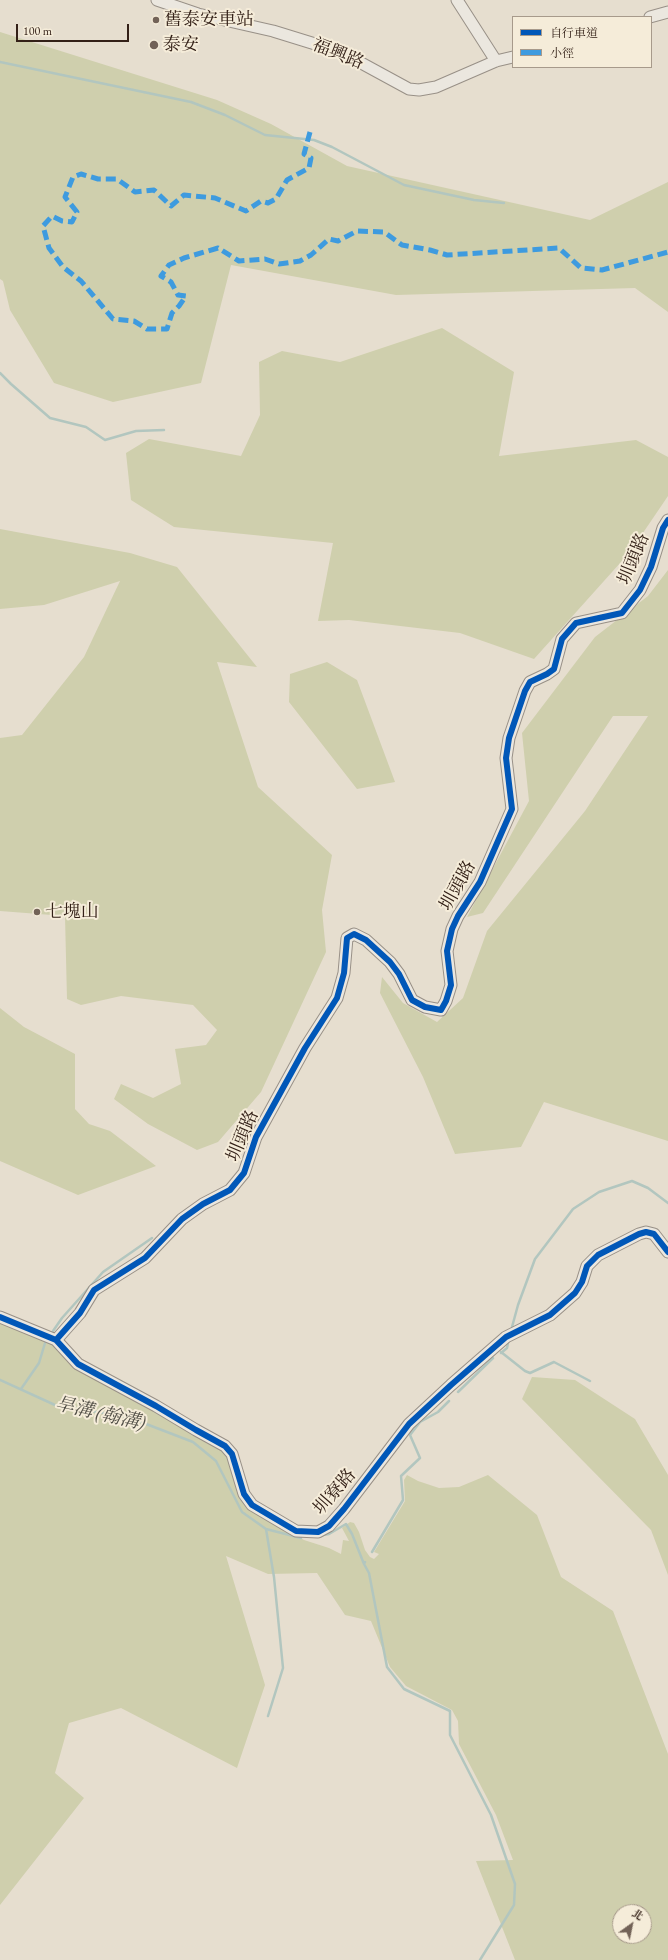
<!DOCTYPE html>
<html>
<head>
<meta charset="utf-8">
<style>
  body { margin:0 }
  #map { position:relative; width:668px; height:1960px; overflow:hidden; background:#e6decf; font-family:"EB Garamond","Noto Serif TC",serif }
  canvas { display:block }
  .legend { position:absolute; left:512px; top:16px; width:140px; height:52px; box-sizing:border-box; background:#f5ecd9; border:1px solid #a79a8b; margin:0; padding:5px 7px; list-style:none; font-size:12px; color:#332017 }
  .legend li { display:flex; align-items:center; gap:8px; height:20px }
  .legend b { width:20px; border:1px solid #a79a8b }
  .north { position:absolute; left:612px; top:1904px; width:40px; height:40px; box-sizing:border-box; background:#f5ecd9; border:1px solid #a79a8b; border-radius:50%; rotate:33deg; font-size:11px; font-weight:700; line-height:16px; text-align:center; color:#332017 }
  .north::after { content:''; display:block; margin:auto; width:14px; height:18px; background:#726257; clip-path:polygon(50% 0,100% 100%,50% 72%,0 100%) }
  .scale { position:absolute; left:16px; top:24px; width:113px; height:18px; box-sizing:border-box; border:2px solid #332017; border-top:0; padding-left:5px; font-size:12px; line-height:14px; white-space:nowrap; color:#332017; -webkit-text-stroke:3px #f5ecd9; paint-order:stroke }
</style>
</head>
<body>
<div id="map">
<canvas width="668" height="1960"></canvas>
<ul class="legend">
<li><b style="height:5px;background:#0057b8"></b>自行車道</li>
<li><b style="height:5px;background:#3e9bdf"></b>小徑</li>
</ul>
<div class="north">北</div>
<div class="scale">100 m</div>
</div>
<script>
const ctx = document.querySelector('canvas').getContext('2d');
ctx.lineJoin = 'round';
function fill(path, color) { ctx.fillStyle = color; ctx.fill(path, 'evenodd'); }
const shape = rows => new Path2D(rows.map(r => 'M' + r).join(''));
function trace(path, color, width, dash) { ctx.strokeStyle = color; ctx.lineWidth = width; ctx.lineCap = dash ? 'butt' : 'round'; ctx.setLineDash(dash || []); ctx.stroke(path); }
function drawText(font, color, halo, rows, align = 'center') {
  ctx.font = font + ' "EB Garamond","Noto Serif TC",serif'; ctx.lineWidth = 4; ctx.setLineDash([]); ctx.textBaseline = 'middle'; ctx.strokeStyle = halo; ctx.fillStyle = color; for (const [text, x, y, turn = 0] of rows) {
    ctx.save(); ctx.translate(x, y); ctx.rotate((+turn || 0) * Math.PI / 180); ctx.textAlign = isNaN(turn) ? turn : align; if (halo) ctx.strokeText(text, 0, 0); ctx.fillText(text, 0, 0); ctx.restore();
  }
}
const green = shape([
  [0,32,217,100,271,124,347,166,590,220,668,182,668,312,635,288,396,295,231,265,201,383,113,402,54,383,10,310,3,281,0,279],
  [442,328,514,372,499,456,636,440,668,457,668,496,630,552,534,659,460,633,349,620,318,621,333,543,174,527,131,500,126,453,149,439,241,456,260,415,259,362,282,351,340,362],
  [0,529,130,553,177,567,257,667,217,662,258,787,332,855,322,910,326,952,261,1092,218,1142,197,1150,148,1124,114,1099,121,1084,153,1098,181,1084,175,1049,206,1045,217,1030,193,1005,121,996,81,1005,67,999,65,916,0,911,0,738,22,735,84,657,120,581,44,605,0,609],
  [668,570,668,1141,544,1102,521,1147,455,1154,423,1077,380,993,382,977,403,1003,437,1022,463,998,487,931,585,811,648,716,613,716,483,913,467,917,529,801,522,733,595,637,648,596],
  [327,662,357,680,395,782,357,789,289,702,290,674],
  [0,1008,24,1027,75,1054,75,1109,89,1124,110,1131,156,1166,78,1195,0,1161],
  [0,1320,45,1338,222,1448,229,1457,248,1506,304,1540,329,1548,341,1554,343,1540,349,1541,342,1528,350,1522,354,1523,359,1532,365,1550,370,1557,374,1559,379,1554,374,1552,405,1501,404,1480,407,1475,418,1481,439,1488,459,1487,488,1475,537,1515,561,1577,613,1611,668,1754,668,1960,515,1960,476,1861,513,1860,496,1815,459,1744,458,1721,452,1710,406,1686,390,1667,371,1621,345,1615,317,1573,268,1574,226,1556,265,1685,237,1768,121,1708,69,1723,55,1773,84,1798,0,1905],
  [620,1912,644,1912,644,1936,620,1936],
  [532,1377,575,1380,635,1419,668,1475,668,1575,651,1530,522,1399]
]);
const stream = shape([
  [0,62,191,102,225,115,265,135,314,140,332,147,404,185,474,200,504,203],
  [0,373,11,384,50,418,86,427,105,440,136,431,164,430],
  [512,1327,518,1305,535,1259,573,1209,599,1192,632,1181,648,1188,668,1203],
  [53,1331,62,1318,103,1272,152,1238],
  [501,1352,525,1371,530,1373,554,1362,590,1381],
  [501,1353,507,1348,508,1343],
  [0,1380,55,1405,128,1417,193,1442,216,1461,242,1512,266,1529,301,1538],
  [21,1389,39,1363,45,1343],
  [458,1392,493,1358],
  [266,1529,274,1577,283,1668,268,1716],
  [323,1535,329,1534,346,1524,352,1534,364,1564,365,1562],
  [372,1552,403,1500,401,1476,420,1458,410,1435,420,1422,438,1412,449,1401],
  [364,1564,369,1573,387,1667,404,1689,450,1711,450,1735,491,1815,515,1884,514,1905,480,1960]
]);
const minor = shape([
  [157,0,198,14,273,31,341,52,409,89,419,90,436,87,496,61,513,57],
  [457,0,496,61],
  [650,17,668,12],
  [0,1317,56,1340,78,1364,156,1406,196,1430,225,1446,232,1454,244,1494,252,1505,296,1531,318,1532,329,1526,344,1509,409,1424,451,1385,506,1337,550,1315,575,1293,582,1282,587,1266,598,1255,639,1234,646,1232,654,1234,668,1252],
  [56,1340,80,1313,94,1290,145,1258,182,1219,203,1204,230,1190,244,1173,256,1137,305,1048,337,998,344,973,347,938,354,934,366,940,390,962,399,974,412,1000,425,1007,441,1010,446,1001,451,985,447,951,452,929,458,916,480,882,512,809,506,758,509,738,525,691,530,682,547,674,554,669,562,639,576,623,622,613,640,590,651,567,663,528,668,520]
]);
const quiet = shape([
  [310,132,304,154,311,158,309,168,287,180,276,199,268,203,261,201,246,211,215,198,184,195,171,206,154,190,135,192,117,179,98,179,81,174,73,177,65,197,77,212,72,222,62,221,52,216,43,226,49,248,63,267,81,281,113,319,134,321,147,329,167,329,172,313,179,306,186,296,178,295,171,282,161,276,169,265,184,258,218,248,239,261,265,259,279,264,300,261,311,255,329,239,338,241,357,231,384,232,402,245,430,250,447,255,559,248,581,268,602,270,668,252]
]);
const cycleway = shape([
  [0,1317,56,1340,78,1364,156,1406,196,1430,225,1446,232,1454,244,1494,252,1505,296,1531,318,1532,329,1526,344,1509,409,1424,451,1385,506,1337,550,1315,575,1293,582,1282,587,1266,598,1255,639,1234,646,1232,654,1234,668,1252],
  [56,1340,80,1313,94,1290,145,1258,182,1219,203,1204,230,1190,244,1173,256,1137,305,1048,337,998,344,973,347,938,354,934,366,940,390,962,399,974,412,1000,425,1007,441,1010,446,1001,451,985,447,951,452,929,458,916,480,882,512,809,506,758,509,738,525,691,530,682,547,674,554,669,562,639,576,623,622,613,640,590,651,567,663,528,668,520]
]);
const markers = [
  [156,20,4,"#726257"],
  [154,45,5,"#726257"],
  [37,912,4,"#726257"]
];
const poiNames = [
  ["舊泰安車站",164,20],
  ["泰安",163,45],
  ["七塊山",45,912]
];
const streetNames = [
  ["福興路",338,54,22],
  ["圳頭路",634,559,-68],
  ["圳頭路",458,886,-61],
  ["圳頭路",243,1136,-67],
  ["圳寮路",335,1492,-49]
];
const waterNames = [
  ["旱溝 (翰溝)",100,1414,13]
];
fill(green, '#cfcfad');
trace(stream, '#b2c6bf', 2.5);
trace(minor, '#989087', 13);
trace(minor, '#ebe7df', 11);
trace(quiet, '#3e9bdf', 5, [10, 5]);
trace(cycleway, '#0057b8', 6);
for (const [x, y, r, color] of markers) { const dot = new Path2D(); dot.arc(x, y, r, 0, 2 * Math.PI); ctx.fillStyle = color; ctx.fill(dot); trace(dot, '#f5ecd9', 1.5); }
drawText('18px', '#332017', '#f5ecd9', poiNames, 'left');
drawText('18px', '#332017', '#f5ecd9', streetNames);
drawText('italic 19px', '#524f47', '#f5ecd9', waterNames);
</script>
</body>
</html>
